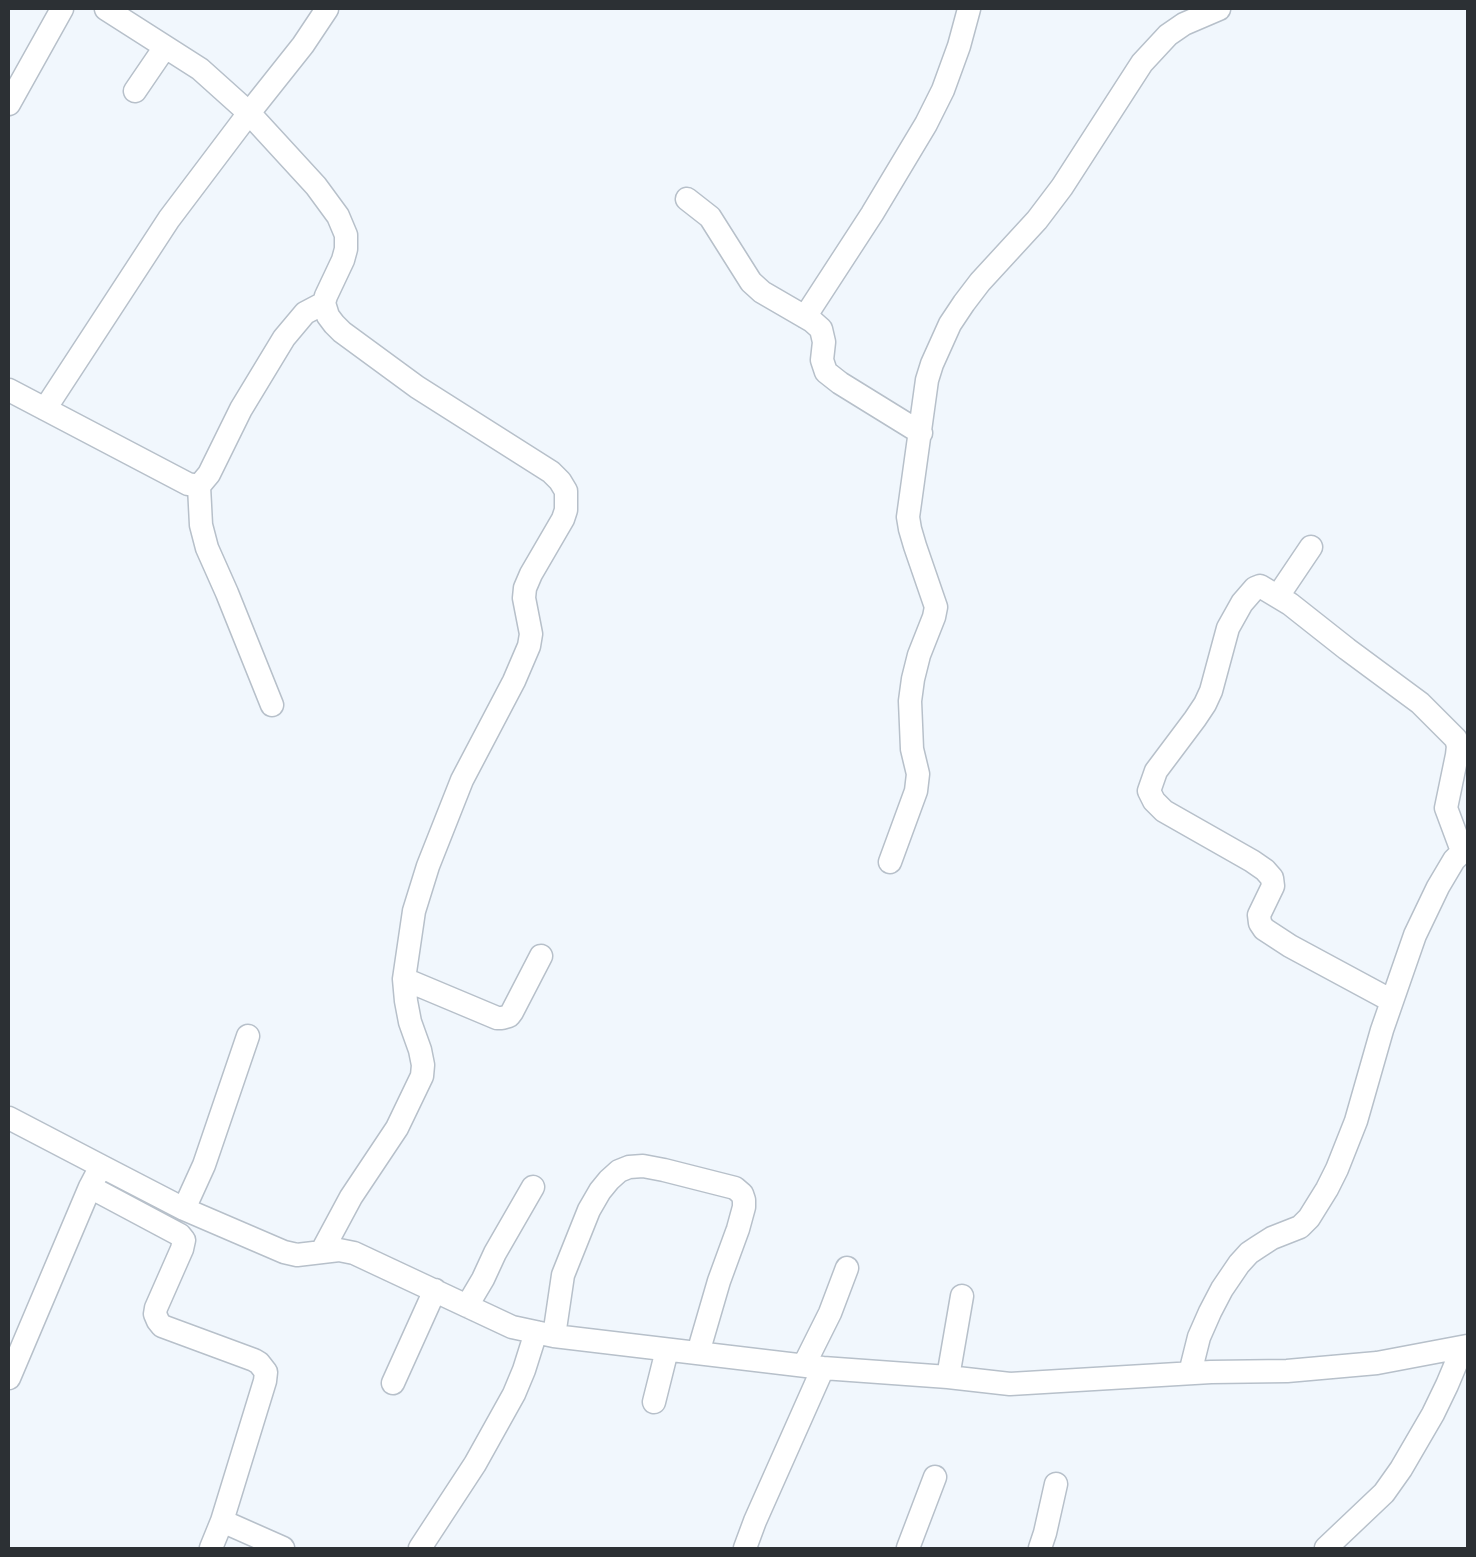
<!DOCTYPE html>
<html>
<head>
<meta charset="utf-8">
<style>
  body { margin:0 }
  #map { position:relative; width:1476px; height:1557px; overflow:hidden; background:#f1f7fd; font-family:Ubuntu,sans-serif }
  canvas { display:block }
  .frame { position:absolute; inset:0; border:10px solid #2c3034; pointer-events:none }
</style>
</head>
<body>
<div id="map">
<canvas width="1476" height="1557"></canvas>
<div class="frame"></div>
</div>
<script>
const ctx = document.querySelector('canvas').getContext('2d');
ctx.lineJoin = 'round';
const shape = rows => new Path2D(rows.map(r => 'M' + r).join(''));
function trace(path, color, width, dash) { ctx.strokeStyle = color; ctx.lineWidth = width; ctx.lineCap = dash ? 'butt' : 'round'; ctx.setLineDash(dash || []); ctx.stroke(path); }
const minor = shape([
  [106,9,200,69,249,113,316,186,338,216,346,235,346,249,343,260,326,296,324,303,328,316,334,324,342,332,417,387,551,472,560,481,566,491,566,510,563,519,531,574,525,588,524,598,531,634,529,646,514,681,462,780,428,866,414,911,404,979,406,1001,410,1022,420,1050,423,1065,422,1076,397,1128,351,1197,322,1251],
  [135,91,165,47],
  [9,104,62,9],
  [687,199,710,217,751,282,762,292,812,321,821,329,824,342,822,360,826,372,840,383,921,433],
  [805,317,872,214,926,124,943,90,959,46,969,9],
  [9,390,188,484,199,486,209,474,241,409,284,338,305,313,324,303],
  [45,409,169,219,249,113,303,45,327,9],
  [199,486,201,525,207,548,227,593,272,705],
  [1278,596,1311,547],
  [890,862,916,791,918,774,912,749,910,701,913,679,919,655,934,617,936,607,915,546,910,529,908,517,927,380,932,364,950,324,964,303,980,282,1037,220,1062,187,1142,63,1168,35,1184,24,1219,9],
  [404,979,497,1018,502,1018,509,1016,512,1012,541,956],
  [1392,1001,1290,946,1264,929,1260,923,1259,915,1273,886,1272,878,1265,870,1252,861,1164,811,1154,801,1149,791,1156,771,1195,719,1205,704,1211,691,1228,628,1242,603,1255,588,1260,586,1290,604,1347,649,1420,703,1456,739,1458,746,1457,755,1446,808,1462,851],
  [9,1118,101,1166,90,1187,9,1378],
  [101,1166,184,1209,284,1252,297,1255,339,1250,354,1253,512,1327,554,1336,823,1368,948,1377,1010,1384,1211,1372,1287,1371,1377,1363,1467,1346],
  [90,1187,180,1235,184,1240,182,1249,156,1308,155,1314,158,1321,162,1326,254,1360,259,1363,266,1372,265,1381,222,1521,211,1548],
  [184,1209,204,1165,248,1036],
  [467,1306,483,1279,495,1253,533,1187],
  [554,1336,563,1275,589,1210,600,1191,609,1180,619,1171,629,1167,643,1166,664,1170,735,1188,742,1194,744,1200,744,1207,738,1229,719,1281,698,1353],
  [804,1365,830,1313,847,1268],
  [1190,1373,1199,1337,1210,1312,1222,1289,1239,1264,1249,1253,1258,1247,1272,1238,1300,1227,1309,1218,1327,1189,1337,1169,1356,1121,1382,1030,1415,935,1438,887,1454,860,1467,847],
  [948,1377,962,1296],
  [393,1383,435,1290],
  [654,1402,667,1350],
  [222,1521,283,1548],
  [420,1548,475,1464,514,1394,524,1370,536,1332],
  [745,1548,755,1521,823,1368],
  [908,1548,935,1477],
  [1040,1548,1045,1533,1056,1484],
  [1326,1548,1384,1493,1401,1469,1433,1414,1447,1385,1463,1347]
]);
trace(minor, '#b7c0ca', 25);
trace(minor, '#fff', 22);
</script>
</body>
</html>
